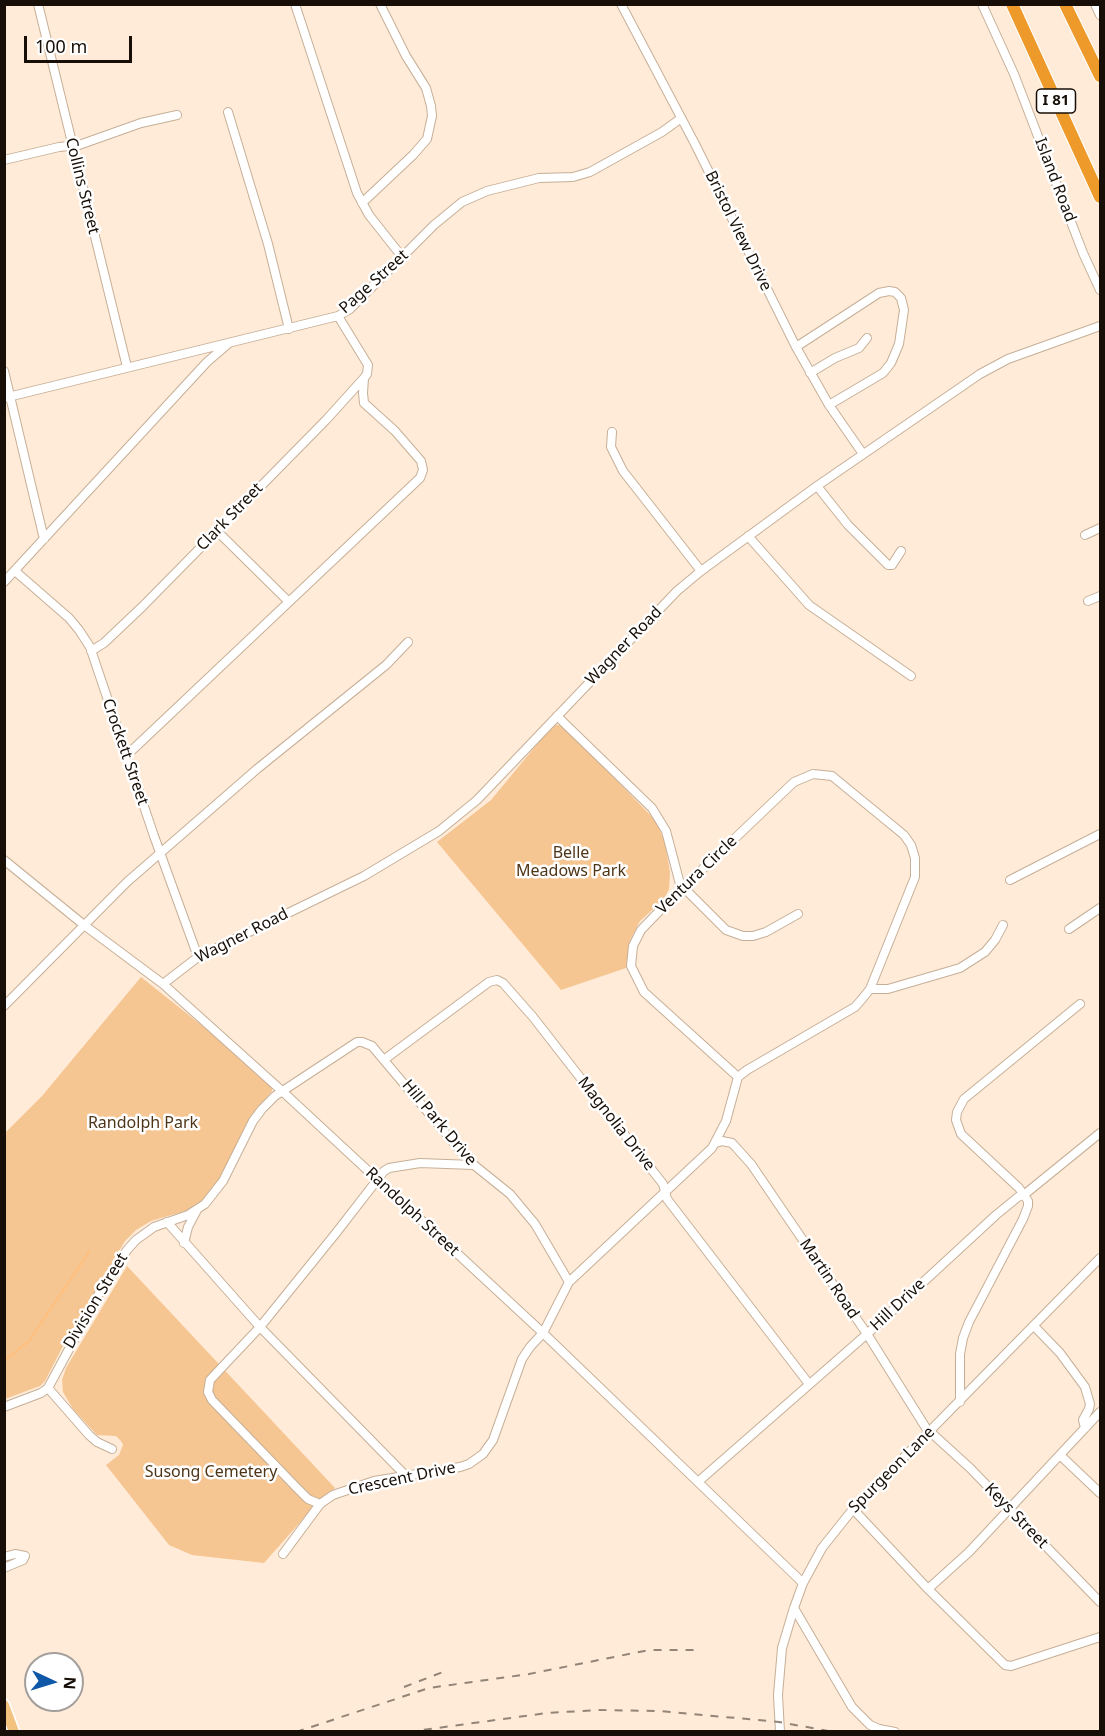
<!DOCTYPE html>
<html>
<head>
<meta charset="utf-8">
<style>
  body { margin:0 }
  #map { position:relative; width:1105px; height:1736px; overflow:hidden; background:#ffebd8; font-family:"Noto Sans",sans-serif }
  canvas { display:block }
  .frame { position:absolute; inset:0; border:6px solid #170f07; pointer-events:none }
  .north { position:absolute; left:24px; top:1652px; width:60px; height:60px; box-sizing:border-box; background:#fff; border:2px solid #a29f9c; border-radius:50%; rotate:94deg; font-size:16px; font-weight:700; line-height:24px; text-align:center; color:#170f07 }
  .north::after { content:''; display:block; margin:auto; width:21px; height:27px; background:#0f58a7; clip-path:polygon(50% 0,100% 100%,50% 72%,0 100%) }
  .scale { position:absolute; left:24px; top:36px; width:108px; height:27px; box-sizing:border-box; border:3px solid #170f07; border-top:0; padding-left:8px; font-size:18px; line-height:21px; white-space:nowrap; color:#170f07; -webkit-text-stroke:4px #fff; paint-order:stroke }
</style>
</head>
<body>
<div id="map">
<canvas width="1105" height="1736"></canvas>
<div class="frame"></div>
<div class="north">N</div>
<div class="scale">100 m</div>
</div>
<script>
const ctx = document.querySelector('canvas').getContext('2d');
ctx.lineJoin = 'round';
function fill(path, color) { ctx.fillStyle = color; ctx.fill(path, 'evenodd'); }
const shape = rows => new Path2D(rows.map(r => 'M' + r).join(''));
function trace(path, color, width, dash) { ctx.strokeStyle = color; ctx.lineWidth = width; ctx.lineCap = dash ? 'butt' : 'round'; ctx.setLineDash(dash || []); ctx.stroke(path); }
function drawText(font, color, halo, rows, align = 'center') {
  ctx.font = font + ' "Noto Sans",sans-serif'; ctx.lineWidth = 5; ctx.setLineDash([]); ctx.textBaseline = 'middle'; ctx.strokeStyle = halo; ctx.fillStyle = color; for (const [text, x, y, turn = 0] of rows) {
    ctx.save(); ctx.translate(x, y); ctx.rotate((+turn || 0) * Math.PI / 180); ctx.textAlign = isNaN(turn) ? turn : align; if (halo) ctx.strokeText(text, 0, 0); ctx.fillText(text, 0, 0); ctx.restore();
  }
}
const green = shape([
  [553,725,560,725,573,735,656,821,665,843,670,872,669,889,664,899,640,921,630,940,626,968,561,990,437,842,491,800],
  [141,977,220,1040,272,1088,272,1091,245,1126,221,1180,203,1202,189,1210,151,1221,136,1230,125,1241,65,1342,45,1381,40,1386,5,1399,5,1133,42,1096],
  [127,1266,335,1488,311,1510,264,1563,192,1555,169,1545,106,1465,119,1455,123,1445,121,1441,116,1436,97,1435,73,1409,63,1392,62,1380,66,1368]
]);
const stream = shape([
  [4,1361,29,1341,89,1252]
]);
const minor = shape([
  [38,4,127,367],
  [295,4,357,193,369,215,403,258],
  [621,4,695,144,796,347,829,405,863,454],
  [982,4,1014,74,1083,253,1100,290],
  [1095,4,1100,15],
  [228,112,268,244,289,329],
  [4,160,59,147,79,145,141,123,177,115],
  [362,203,413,155,427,139,432,116,431,106,426,88,406,56,380,4],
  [796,347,879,293,889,291,895,292,901,298,904,310,899,344,891,363,883,373,829,405],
  [4,371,44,539],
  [810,373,835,358,859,348,867,338],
  [4,398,338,316,350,309,434,225,462,202,487,191,539,178,573,177,590,172,662,132,680,119],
  [612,432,611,447,623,471,701,571],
  [817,486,848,525,888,565,892,565,901,551],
  [217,531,289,602],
  [1085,535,1100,528],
  [748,536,809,605,911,676],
  [15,571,69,618,79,630,90,647,154,836,198,957],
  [4,582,207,362,228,344],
  [1088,601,1100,596],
  [91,651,104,643,143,606,326,420,364,378],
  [557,716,652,808,666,831,680,884,726,930,743,936,753,936,766,932,798,914],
  [127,755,420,478,423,470,421,461,395,431,364,403,363,393,364,378,367,374,368,365,338,316],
  [813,774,832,776,904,835,911,845,915,858,915,877,870,989,862,999,855,1007,747,1070,738,1077,644,992,631,966,633,946,641,930,668,902,794,782,813,774],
  [4,860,84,925,163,984,282,1091,543,1333,803,1583],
  [1010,880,1100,834],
  [1069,929,1100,908],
  [163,984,198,957,364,876,439,831,477,800,677,591,701,571,817,486,980,374,1008,359,1100,326],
  [870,989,888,989,960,968,985,952,995,940,1003,925],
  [4,1006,127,882,257,769,386,665,408,642],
  [385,1059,489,982,497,980,503,983,533,1017,663,1184,667,1199,809,1384],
  [716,1143,722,1141,732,1143,751,1164,867,1334,926,1428,970,1468,1100,1602],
  [167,1222,260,1327,406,1476],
  [184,1243,188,1227,197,1210],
  [1034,1326,1060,1353,1085,1387,1090,1404,1089,1409,1083,1420,1085,1428],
  [48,1388,89,1435,97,1442,112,1449],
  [960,1402,960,1354,963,1338,969,1322,1023,1219,1028,1206,1028,1201,1019,1188,961,1134,956,1120,957,1112,964,1099,1080,1004],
  [4,1407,41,1393,48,1388,101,1290,127,1250,136,1240,154,1227,188,1215,205,1204,223,1181,253,1121,262,1109,275,1096,357,1042,362,1042,372,1046,469,1161,510,1194,535,1224,569,1282],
  [1061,1456,1100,1493],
  [699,1481,867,1334,996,1215,1018,1197,1025,1194,1100,1133],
  [320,1504,308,1499,296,1487,212,1400,208,1392,210,1380,260,1327,336,1233,384,1171,389,1168,420,1163,473,1165],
  [853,1509,928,1589,1005,1665,1011,1666,1100,1637],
  [283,1554,320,1504,333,1495,374,1481,460,1467,469,1464,483,1454,493,1440,522,1359,530,1347,543,1333,569,1282,712,1148,726,1121,738,1077],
  [4,1557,15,1554,25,1556,23,1560,4,1568],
  [928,1589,969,1552,1100,1412],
  [794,1608,852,1707,870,1725,879,1729,895,1732],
  [780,1732,778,1695,782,1648,794,1608,803,1583,822,1548,853,1509,1100,1258]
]);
const major = shape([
  [4,1705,14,1732]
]);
const highway = shape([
  [1012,4,1100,197],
  [1065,4,1100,76]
]);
const rail = shape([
  [404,1687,448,1670],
  [296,1732,429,1688,529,1674,649,1650,695,1650],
  [408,1732,547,1713,599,1710,660,1711,779,1722,834,1732]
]);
const shields = [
  [1056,101,39]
];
const shieldNames = [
  ["I 81",1056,101]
];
const streetNames = [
  ["Island Road",1055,180,69],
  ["Collins Street",82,186,76],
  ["Bristol View Drive",738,231,64],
  ["Page Street",374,282,-42],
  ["Clark Street",230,517,-46],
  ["Wagner Road",624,646,-46],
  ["Crockett Street",125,752,71],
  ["Ventura Circle",697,875,-44],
  ["Wagner Road",242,936,-27],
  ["Hill Park Drive",439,1123,50],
  ["Magnolia Drive",616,1124,52],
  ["Randolph Street",412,1212,43],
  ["Martin Road",829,1279,56],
  ["Division Street",96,1301,-59],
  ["Hill Drive",898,1305,-43],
  ["Spurgeon Lane",892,1470,-45],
  ["Crescent Drive",402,1479,-12],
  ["Keys Street",1016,1516,46]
];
const parkNames = [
  ["Belle",571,853],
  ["Meadows Park",571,871],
  ["Randolph Park",143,1123],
  ["Susong Cemetery",211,1472]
];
fill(green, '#f5c592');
trace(stream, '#ffc07d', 2);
trace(minor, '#c6af97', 10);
trace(major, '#fff', 13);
trace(highway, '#fff', 14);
trace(minor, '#fff', 8);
trace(major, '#f4c27f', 10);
trace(highway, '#ed9a2a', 12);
trace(rail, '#928476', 2, [8, 8]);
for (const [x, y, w] of shields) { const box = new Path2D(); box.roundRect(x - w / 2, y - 12, w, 24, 4.5); ctx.fillStyle = '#fff'; ctx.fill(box); trace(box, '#170f07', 1.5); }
drawText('bold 15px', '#170f07', null, shieldNames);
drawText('16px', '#170f07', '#fff', streetNames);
drawText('16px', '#4f3518', '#fff', parkNames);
</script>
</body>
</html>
